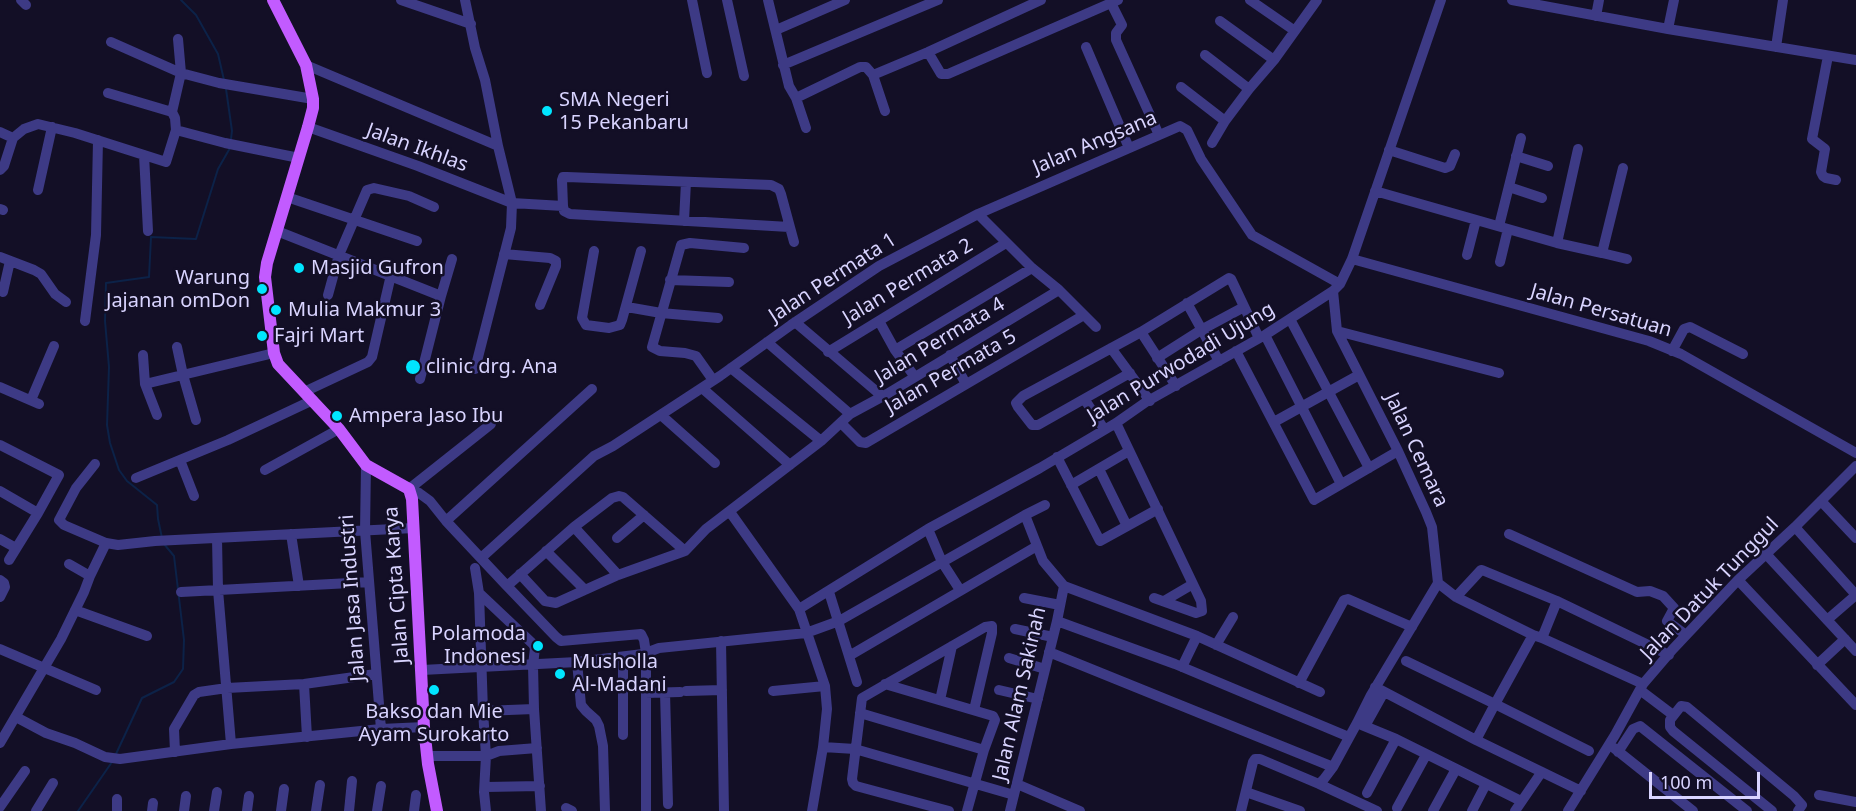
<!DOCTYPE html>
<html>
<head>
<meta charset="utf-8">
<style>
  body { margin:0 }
  #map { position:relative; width:1856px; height:811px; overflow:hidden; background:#130f26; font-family:"Noto Sans",sans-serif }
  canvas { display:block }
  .scale { position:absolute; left:1649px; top:772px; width:111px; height:27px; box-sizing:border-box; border:3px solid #d9d4ff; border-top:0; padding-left:8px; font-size:18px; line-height:21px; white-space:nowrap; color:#d9d4ff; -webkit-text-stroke:4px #130f26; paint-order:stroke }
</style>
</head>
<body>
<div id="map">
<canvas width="1856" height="811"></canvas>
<div class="scale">100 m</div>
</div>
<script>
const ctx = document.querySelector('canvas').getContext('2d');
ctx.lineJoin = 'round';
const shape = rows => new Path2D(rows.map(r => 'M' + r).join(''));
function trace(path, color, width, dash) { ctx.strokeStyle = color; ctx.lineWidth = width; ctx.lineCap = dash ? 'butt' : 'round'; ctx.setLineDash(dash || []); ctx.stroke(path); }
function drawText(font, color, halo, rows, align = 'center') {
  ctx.font = font + ' "Noto Sans",sans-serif'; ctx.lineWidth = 5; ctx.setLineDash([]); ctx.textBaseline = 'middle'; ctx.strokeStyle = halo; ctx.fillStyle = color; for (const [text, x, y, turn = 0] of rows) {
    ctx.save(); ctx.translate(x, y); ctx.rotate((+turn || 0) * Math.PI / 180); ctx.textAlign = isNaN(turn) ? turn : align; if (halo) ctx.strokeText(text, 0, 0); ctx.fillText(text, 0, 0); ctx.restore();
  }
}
const stream = shape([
  [181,0,196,15,218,54,224,80],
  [226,89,232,131,231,139],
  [162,538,158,519,157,505,127,481,119,470,110,443,107,425,109,367,105,321,106,283,149,277,151,237,196,239,218,169,230,148],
  [116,754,142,698,174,682,183,669,184,640,174,556,164,544],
  [78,811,112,762]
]);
const minor = shape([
  [21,0,26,5],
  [401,0,471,24],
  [465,0,475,48,485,80,498,146],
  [692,0,707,73],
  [727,0,744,76],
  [768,0,789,86,796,98,806,128],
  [1250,0,1295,31],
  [1512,0,1668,29,1856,60],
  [1111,3,1122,25,1116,33,1116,40,1159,135],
  [1596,16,1599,0],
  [1220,21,1274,60],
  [1668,29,1674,0],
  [776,30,845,0],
  [111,42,181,73,219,83,313,99],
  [1086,47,1129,148],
  [1776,47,1783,0],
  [928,52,941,74,948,74,1118,0],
  [1205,55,1249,89],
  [1828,56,1812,139,1825,149,1821,172,1823,176,1826,178,1836,180],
  [306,65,498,146,512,203,511,228,475,369],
  [783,65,938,0],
  [873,75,885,111],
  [1181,87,1225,121,1249,89,1274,60,1317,0],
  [796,98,860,67,866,67,873,75,928,52,1041,0],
  [172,112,181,73,178,39],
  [308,127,418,166,512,203,563,206,564,211,570,214,789,227],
  [176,130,225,143,299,158],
  [0,132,13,138],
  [1212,143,1225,121],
  [1389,150,1445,168,1450,166,1455,154],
  [144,155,148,231],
  [1516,156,1548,166],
  [0,170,4,166,13,138,24,129,38,124,75,133,166,162,176,130,175,118,172,112,108,93],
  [1509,187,1542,198],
  [38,190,52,127],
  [1375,191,1557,243,1602,253,1623,168],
  [287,197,417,241],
  [563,206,562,180,563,177,567,177,771,185,779,189,781,194,794,242],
  [0,209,3,210],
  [978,214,1032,268,1059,290,1096,327],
  [684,221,686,182],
  [1499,226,1521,138],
  [277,231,441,296,420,379],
  [1557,243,1578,149],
  [594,251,582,318,586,325,609,328,620,325,622,320,641,251],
  [1602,253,1627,259],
  [504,254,550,258,556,261,556,266,540,305],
  [1467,255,1476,220],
  [0,257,34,270,41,274,55,294,66,302],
  [1352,259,1649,341,1681,354,1856,453],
  [1500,262,1508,229],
  [670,280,729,282],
  [1333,291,1337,331,1398,451,1426,512,1432,527,1438,583,1456,597,1533,635,1542,638,1643,684],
  [3,292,10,261],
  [328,295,339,255,367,190,374,188,409,196,434,207],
  [441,296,452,259],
  [1187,303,1219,361],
  [627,307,661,313,718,318],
  [1290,319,1369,468],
  [85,321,96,235,98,140],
  [879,321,895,350,915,377],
  [795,322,883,397],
  [1337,331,1499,373],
  [1141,332,1176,386],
  [1265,335,1341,484],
  [767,342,850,414],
  [177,347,183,375,196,420],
  [1111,348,1150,401],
  [895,350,1032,268],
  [1236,351,1314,500,1398,451],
  [1672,351,1684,329,1690,327,1743,354],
  [828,352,1006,243],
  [143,355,145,384,157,415],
  [950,355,966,384],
  [1157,358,1201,330,1244,307],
  [731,368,821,441],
  [1130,373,1038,425,1032,425,1018,407,1016,403,1023,396,1141,332,1229,278,1231,279,1259,338],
  [713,380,696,356,685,353,660,351,652,347,681,245,690,243,744,248],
  [145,384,274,353],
  [0,387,39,404],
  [702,388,790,465],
  [304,392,368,362,372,357,391,275],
  [31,400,54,346],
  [1085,400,1104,429],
  [661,415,715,463],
  [1274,422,1359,375],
  [841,423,860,442,866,443,1084,315],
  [1116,423,1201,601,1202,611,1196,613,1154,598],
  [491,424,409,489,419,493,430,501,446,521,507,586,574,527,612,498,619,496,623,497,685,551],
  [0,445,59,475,38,513,9,560],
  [1057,457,1100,541,1158,509],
  [180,460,194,496],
  [95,464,76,488,59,520,64,525,106,543,118,545,155,541,414,528],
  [366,465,365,531,381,729],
  [1099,469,1127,526],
  [265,470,339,429],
  [136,478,228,440,313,400],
  [1071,485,1129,451],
  [0,491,38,513],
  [1821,501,1856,538],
  [730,512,799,609,825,686,827,709,823,747,812,811],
  [1025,515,1043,561,1064,586,1197,636,1320,692],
  [446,521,592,389],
  [574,527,618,575],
  [1795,527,1856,595],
  [928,529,942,562,960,590],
  [291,534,299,586],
  [1509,534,1637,592,1650,591,1663,596,1674,608,1667,621,1686,635],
  [217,538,218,590,231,744],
  [617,538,644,515],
  [0,539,16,548],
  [546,551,585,590],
  [1766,554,1856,651],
  [481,558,594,456,613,446,720,376,791,325,879,266,978,214,1180,126,1187,130,1201,159,1252,235,1340,284],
  [475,568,479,593,533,644,535,648,533,665,534,709,541,811],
  [520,574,545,601,556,603,618,575,685,551,706,529,821,441,850,414,887,394,1059,290],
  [90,576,106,543],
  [0,580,4,583,5,587,0,597],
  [1738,580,1856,705],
  [507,586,556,637,561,641,641,634,644,640,646,653,646,811],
  [181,592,369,582],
  [829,592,857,682],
  [479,593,483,711,486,756,484,792,486,811],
  [1456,597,1481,570,1482,570,1557,601,1669,655],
  [1024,598,1060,605],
  [1164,601,1193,584],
  [799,609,928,529,1040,468,1116,423,1146,402,1265,335,1333,291,1340,284,1352,259,1441,0],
  [75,610,147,636],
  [1827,620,1856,595],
  [1057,621,1175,664,1349,737],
  [1015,629,1053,637],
  [1533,635,1495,704,1589,751],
  [1542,638,1557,601],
  [721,641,724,811],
  [1216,645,1233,617],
  [0,649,96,690],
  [1049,652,1333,767],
  [849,656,1037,546],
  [623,657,623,735],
  [1009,658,1045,669],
  [1406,661,1495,704,1476,740],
  [577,662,581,705,586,711,596,720,599,726,603,746,605,811],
  [1817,665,1845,639],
  [1182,667,1197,636],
  [422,670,577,662,643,654,659,648,806,633,839,621,1025,515,1045,505],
  [1299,683,1344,600,1348,599,1412,627],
  [304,684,307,737],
  [885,684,993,716,995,720,984,750,967,811],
  [1375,687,1476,740,1581,791],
  [999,690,1038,699],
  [1640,690,1673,715],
  [686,691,722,690],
  [773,691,825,686],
  [665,692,668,804],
  [646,693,680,692],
  [940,700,952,646],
  [483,711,534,709],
  [860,713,984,750],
  [16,717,46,733,75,743,105,757,120,759,231,744,381,729,424,727],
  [1357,723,1396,739,1521,801],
  [1365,726,1384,692],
  [0,743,61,639,84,592,90,576,69,564],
  [823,747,855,749,1014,795],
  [1614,748,1693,811],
  [175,752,174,729,194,695,199,692,227,688,304,684,376,674],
  [1618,752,1633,729,1640,726,1747,811],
  [427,756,486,756,499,751,537,748],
  [1017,784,1080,811],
  [1319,784,1377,811],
  [486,787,540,786],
  [1246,792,1300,811],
  [1367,793,1396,739],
  [1819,795,1856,802],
  [0,807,25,771],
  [566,808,572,811],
  [1397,808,1426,755],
  [36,811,53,783],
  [117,811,117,799],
  [152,811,153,803],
  [184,811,186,796],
  [214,811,217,792],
  [247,811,249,796],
  [281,811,284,789],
  [316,811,320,785],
  [349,811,352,781],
  [377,811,381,786],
  [414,811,416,795],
  [949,811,856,786,853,783,852,779,862,698,985,627,992,626,992,633,974,710],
  [1010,811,1057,621,1064,586],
  [1241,811,1253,762,1255,759,1260,759,1319,784,1324,779,1333,767,1357,723,1371,695,1438,583],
  [1433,811,1456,769],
  [1472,811,1486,784],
  [1515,811,1541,773],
  [1568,811,1615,735,1643,684,1673,649,1738,580,1795,527,1856,466],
  [1772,811,1673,731,1670,727,1670,720,1681,706,1687,707,1794,796,1802,805,1798,811]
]);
const major = shape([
  [273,0,306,65,313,99,313,108,308,127,267,263,265,277,274,353,278,364,339,429,366,465,409,489,412,499,424,727,428,764,437,811]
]);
const markers = [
  [547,111,6,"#00e5ff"],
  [299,268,6,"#00e5ff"],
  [262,289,6,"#00e5ff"],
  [276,310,6,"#00e5ff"],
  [262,336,6,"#00e5ff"],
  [413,367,8,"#00e5ff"],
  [337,416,6,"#00e5ff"],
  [538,646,6,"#00e5ff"],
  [560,674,6,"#00e5ff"],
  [434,690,6,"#00e5ff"]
];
const poiNames = [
  ["SMA Negeri",559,100],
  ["15 Pekanbaru",559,123],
  ["Masjid Gufron",311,268],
  ["Warung",250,278,"right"],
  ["Jajanan omDon",250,301,"right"],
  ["Mulia Makmur 3",288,310],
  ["Fajri Mart",274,336],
  ["clinic drg. Ana",426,367],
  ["Ampera Jaso Ibu",349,416],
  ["Polamoda",526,634,"right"],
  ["Indonesi",526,657,"right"],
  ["Musholla",572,662],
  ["Al-Madani",572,685],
  ["Bakso dan Mie",434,712,"center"],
  ["Ayam Surokarto",434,735,"center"]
];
const streetNames = [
  ["Jalan Angsana",1095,143,-23],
  ["Jalan Ikhlas",417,148,20],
  ["Jalan Permata 1",833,278,-33],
  ["Jalan Permata 2",908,282,-31],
  ["Jalan Persatuan",1601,311,16],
  ["Jalan Permata 4",940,341,-31],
  ["Jalan Purwodadi Ujung",1181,363,-31],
  ["Jalan Permata 5",951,372,-30],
  ["Jalan Cemara",1416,450,65],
  ["Jalan Cipta Karya",397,585,-94],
  ["Jalan Datuk Tunggul",1710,589,-46],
  ["Jalan Jasa Industri",353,598,-94],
  ["Jalan Alam Sakinah",1020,694,-77]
];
trace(stream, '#0c2248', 2);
trace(minor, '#3d3a85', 10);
trace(major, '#c25bff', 12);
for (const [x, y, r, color] of markers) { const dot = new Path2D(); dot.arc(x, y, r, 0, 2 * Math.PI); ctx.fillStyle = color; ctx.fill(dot); trace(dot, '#130f26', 2); }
drawText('20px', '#d9d4ff', '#130f26', poiNames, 'left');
drawText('20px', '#d9d4ff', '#130f26', streetNames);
</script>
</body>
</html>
